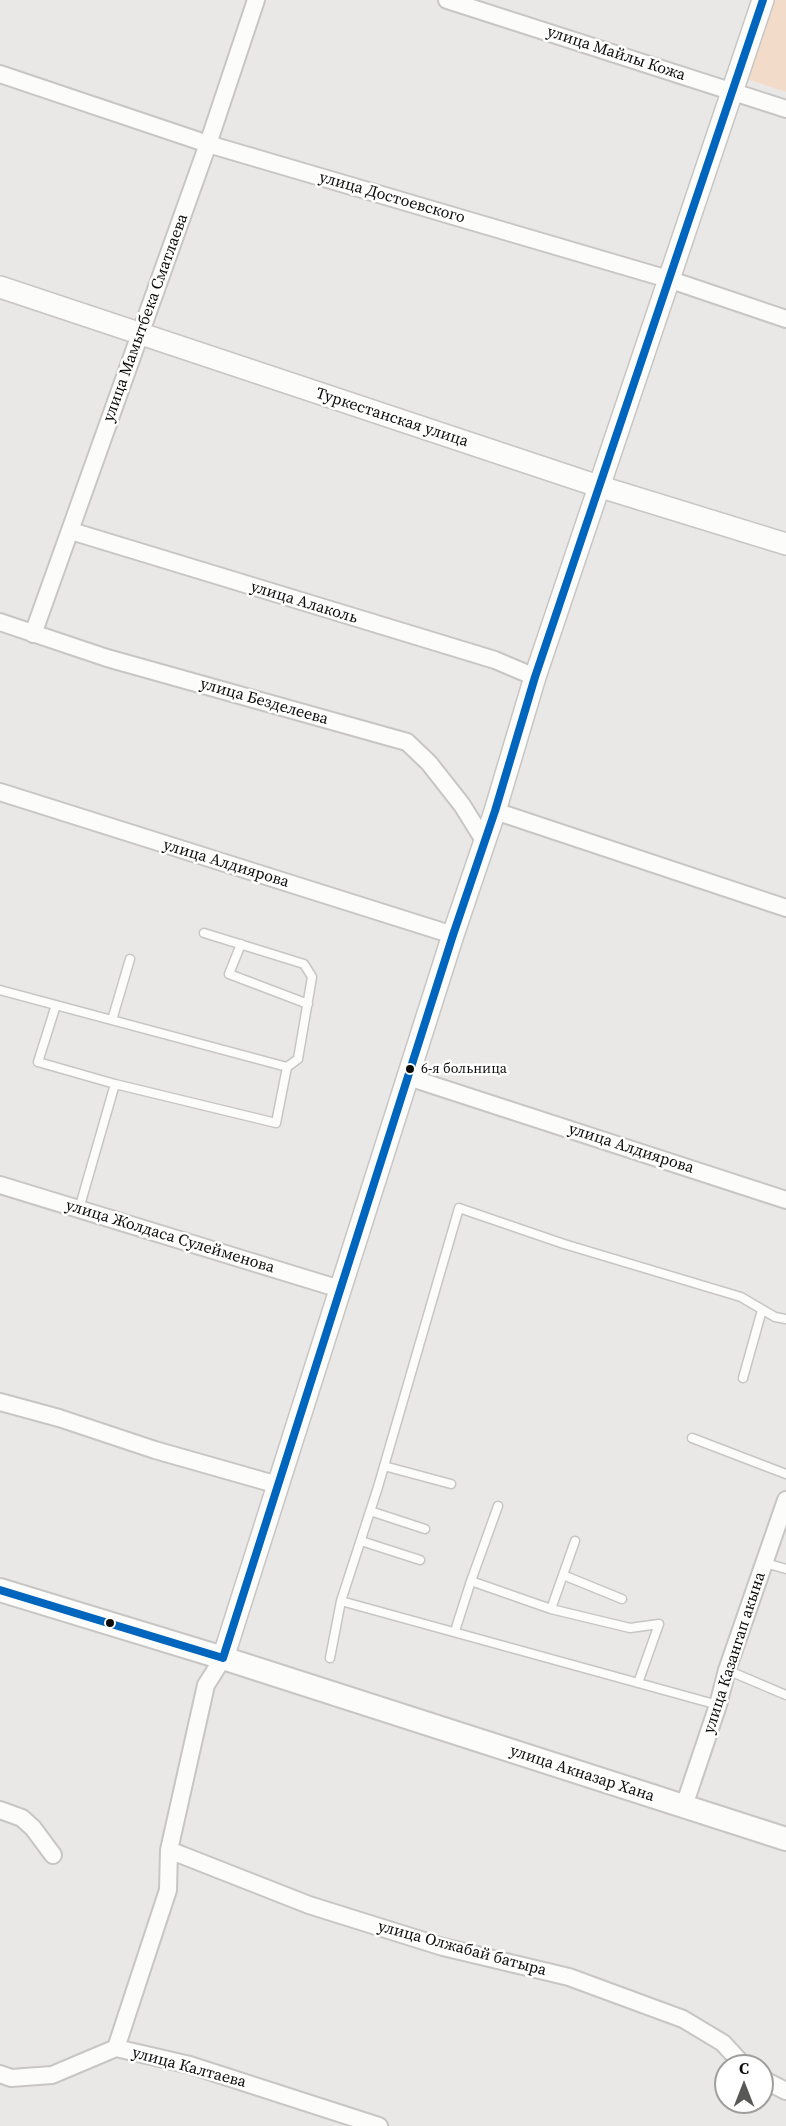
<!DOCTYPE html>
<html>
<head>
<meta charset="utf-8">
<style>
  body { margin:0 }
  #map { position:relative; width:786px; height:2126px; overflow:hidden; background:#e9e8e7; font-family:"Source Serif 4",serif }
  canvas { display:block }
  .north { position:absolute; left:714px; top:2054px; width:60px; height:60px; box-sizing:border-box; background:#fff; border:2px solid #9e9e9d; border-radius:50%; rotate:0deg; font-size:16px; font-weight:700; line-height:24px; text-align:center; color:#0c0c0b }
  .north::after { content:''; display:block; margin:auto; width:21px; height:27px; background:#595958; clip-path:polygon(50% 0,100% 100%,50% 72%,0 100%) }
</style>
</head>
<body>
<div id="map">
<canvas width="786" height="2126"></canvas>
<div class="north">С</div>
</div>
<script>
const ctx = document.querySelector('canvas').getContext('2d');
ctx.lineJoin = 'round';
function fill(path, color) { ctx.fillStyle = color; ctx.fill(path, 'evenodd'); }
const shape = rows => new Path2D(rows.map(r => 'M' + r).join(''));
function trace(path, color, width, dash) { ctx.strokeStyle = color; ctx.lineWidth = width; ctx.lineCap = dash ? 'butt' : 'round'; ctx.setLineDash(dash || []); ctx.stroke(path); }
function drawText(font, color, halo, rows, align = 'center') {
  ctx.font = font + ' "Source Serif 4",serif'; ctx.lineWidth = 5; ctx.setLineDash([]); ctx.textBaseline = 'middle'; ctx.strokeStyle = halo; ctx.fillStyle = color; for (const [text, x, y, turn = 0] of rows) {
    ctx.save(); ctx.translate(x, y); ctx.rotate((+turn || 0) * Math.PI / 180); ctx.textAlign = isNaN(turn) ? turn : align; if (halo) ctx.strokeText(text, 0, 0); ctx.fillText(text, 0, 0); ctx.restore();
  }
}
const green = shape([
  [772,0,786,0,786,92,747,79]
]);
const service = shape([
  [241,944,229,974,308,1004],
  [0,990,287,1067,298,1059,312,977,304,964,204,933],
  [56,1005,38,1062,115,1084,276,1123,287,1067],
  [112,1020,130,959],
  [79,1209,115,1084],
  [743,1378,762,1310],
  [692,1438,786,1474],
  [384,1466,451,1484],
  [498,1506,471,1581,551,1609],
  [370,1511,425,1529],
  [361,1541,420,1560],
  [575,1541,551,1609,630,1628,659,1624,638,1683],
  [765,1563,786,1569],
  [563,1575,622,1599],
  [455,1631,471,1581],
  [330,1658,341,1601],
  [727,1670,786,1695],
  [718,1705,341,1601,378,1487,459,1208,564,1244,741,1297,775,1317,786,1319]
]);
const minor = shape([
  [447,0,786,109],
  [0,74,208,144,668,279,786,319],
  [71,531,495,660,535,677],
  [0,622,107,658,407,742,429,763,462,805,485,842],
  [33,634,208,144,256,0],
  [0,792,453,935],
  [495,811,786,908],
  [408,1077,786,1200],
  [0,1185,340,1289],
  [0,1402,59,1418,155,1450,278,1485],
  [684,1806,718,1705,727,1670,786,1500],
  [0,1810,22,1818,33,1828,53,1855],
  [169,1850,309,1905,443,1947,569,1977,683,2019,723,2043,744,2066],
  [116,2048,168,1890,169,1850,206,1685,223,1658],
  [0,2074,11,2078,52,2075,116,2048,190,2065,379,2126],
  [762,2079,786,2091]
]);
const tertiary = shape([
  [0,287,601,487,786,544],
  [223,1658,453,935,495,811,535,677,763,0]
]);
const secondary = shape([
  [0,1590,223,1658,786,1839]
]);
const bus1 = shape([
  [0,1590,223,1658],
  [223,1658,453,935,495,811,535,677,763,0]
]);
const markers = [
  [410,1069,5,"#0c0c0b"],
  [110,1623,5,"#0c0c0b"]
];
const busNames = [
  ["6-я больница",421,1069]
];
const streetNames = [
  ["улица Майлы Кожа",616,54,18],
  ["улица Достоевского",392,198,16],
  ["улица Мамытбека Сматлаева",146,318,-70],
  ["Туркестанская улица",392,418,18],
  ["улица Алаколь",304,603,17],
  ["улица Безделеева",264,702,16],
  ["улица Алдиярова",226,864,17],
  ["улица Алдиярова",631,1149,18],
  ["улица Жолдаса Сулейменова",170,1237,17],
  ["улица Казангап акына",735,1653,-72],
  ["улица Акназар Хана",582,1774,18],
  ["улица Олжабай батыра",462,1949,15],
  ["улица Калтаева",189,2068,15]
];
fill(green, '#f3dbc9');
trace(service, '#c7c6c5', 11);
trace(minor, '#c7c6c5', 20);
trace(tertiary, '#c7c6c5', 24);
trace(secondary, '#c7c6c5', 26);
trace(service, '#fcfcfb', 8);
trace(minor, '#fcfcfb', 16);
trace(tertiary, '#fcfcfb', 21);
trace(secondary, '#fcfcfb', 22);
trace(bus1, '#0065bd', 8);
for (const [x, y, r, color] of markers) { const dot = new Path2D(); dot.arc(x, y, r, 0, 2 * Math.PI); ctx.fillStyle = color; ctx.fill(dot); trace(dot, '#fff', 2); }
drawText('14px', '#0c0c0b', '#fff', busNames, 'left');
drawText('16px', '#0c0c0b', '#fff', streetNames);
</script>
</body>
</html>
